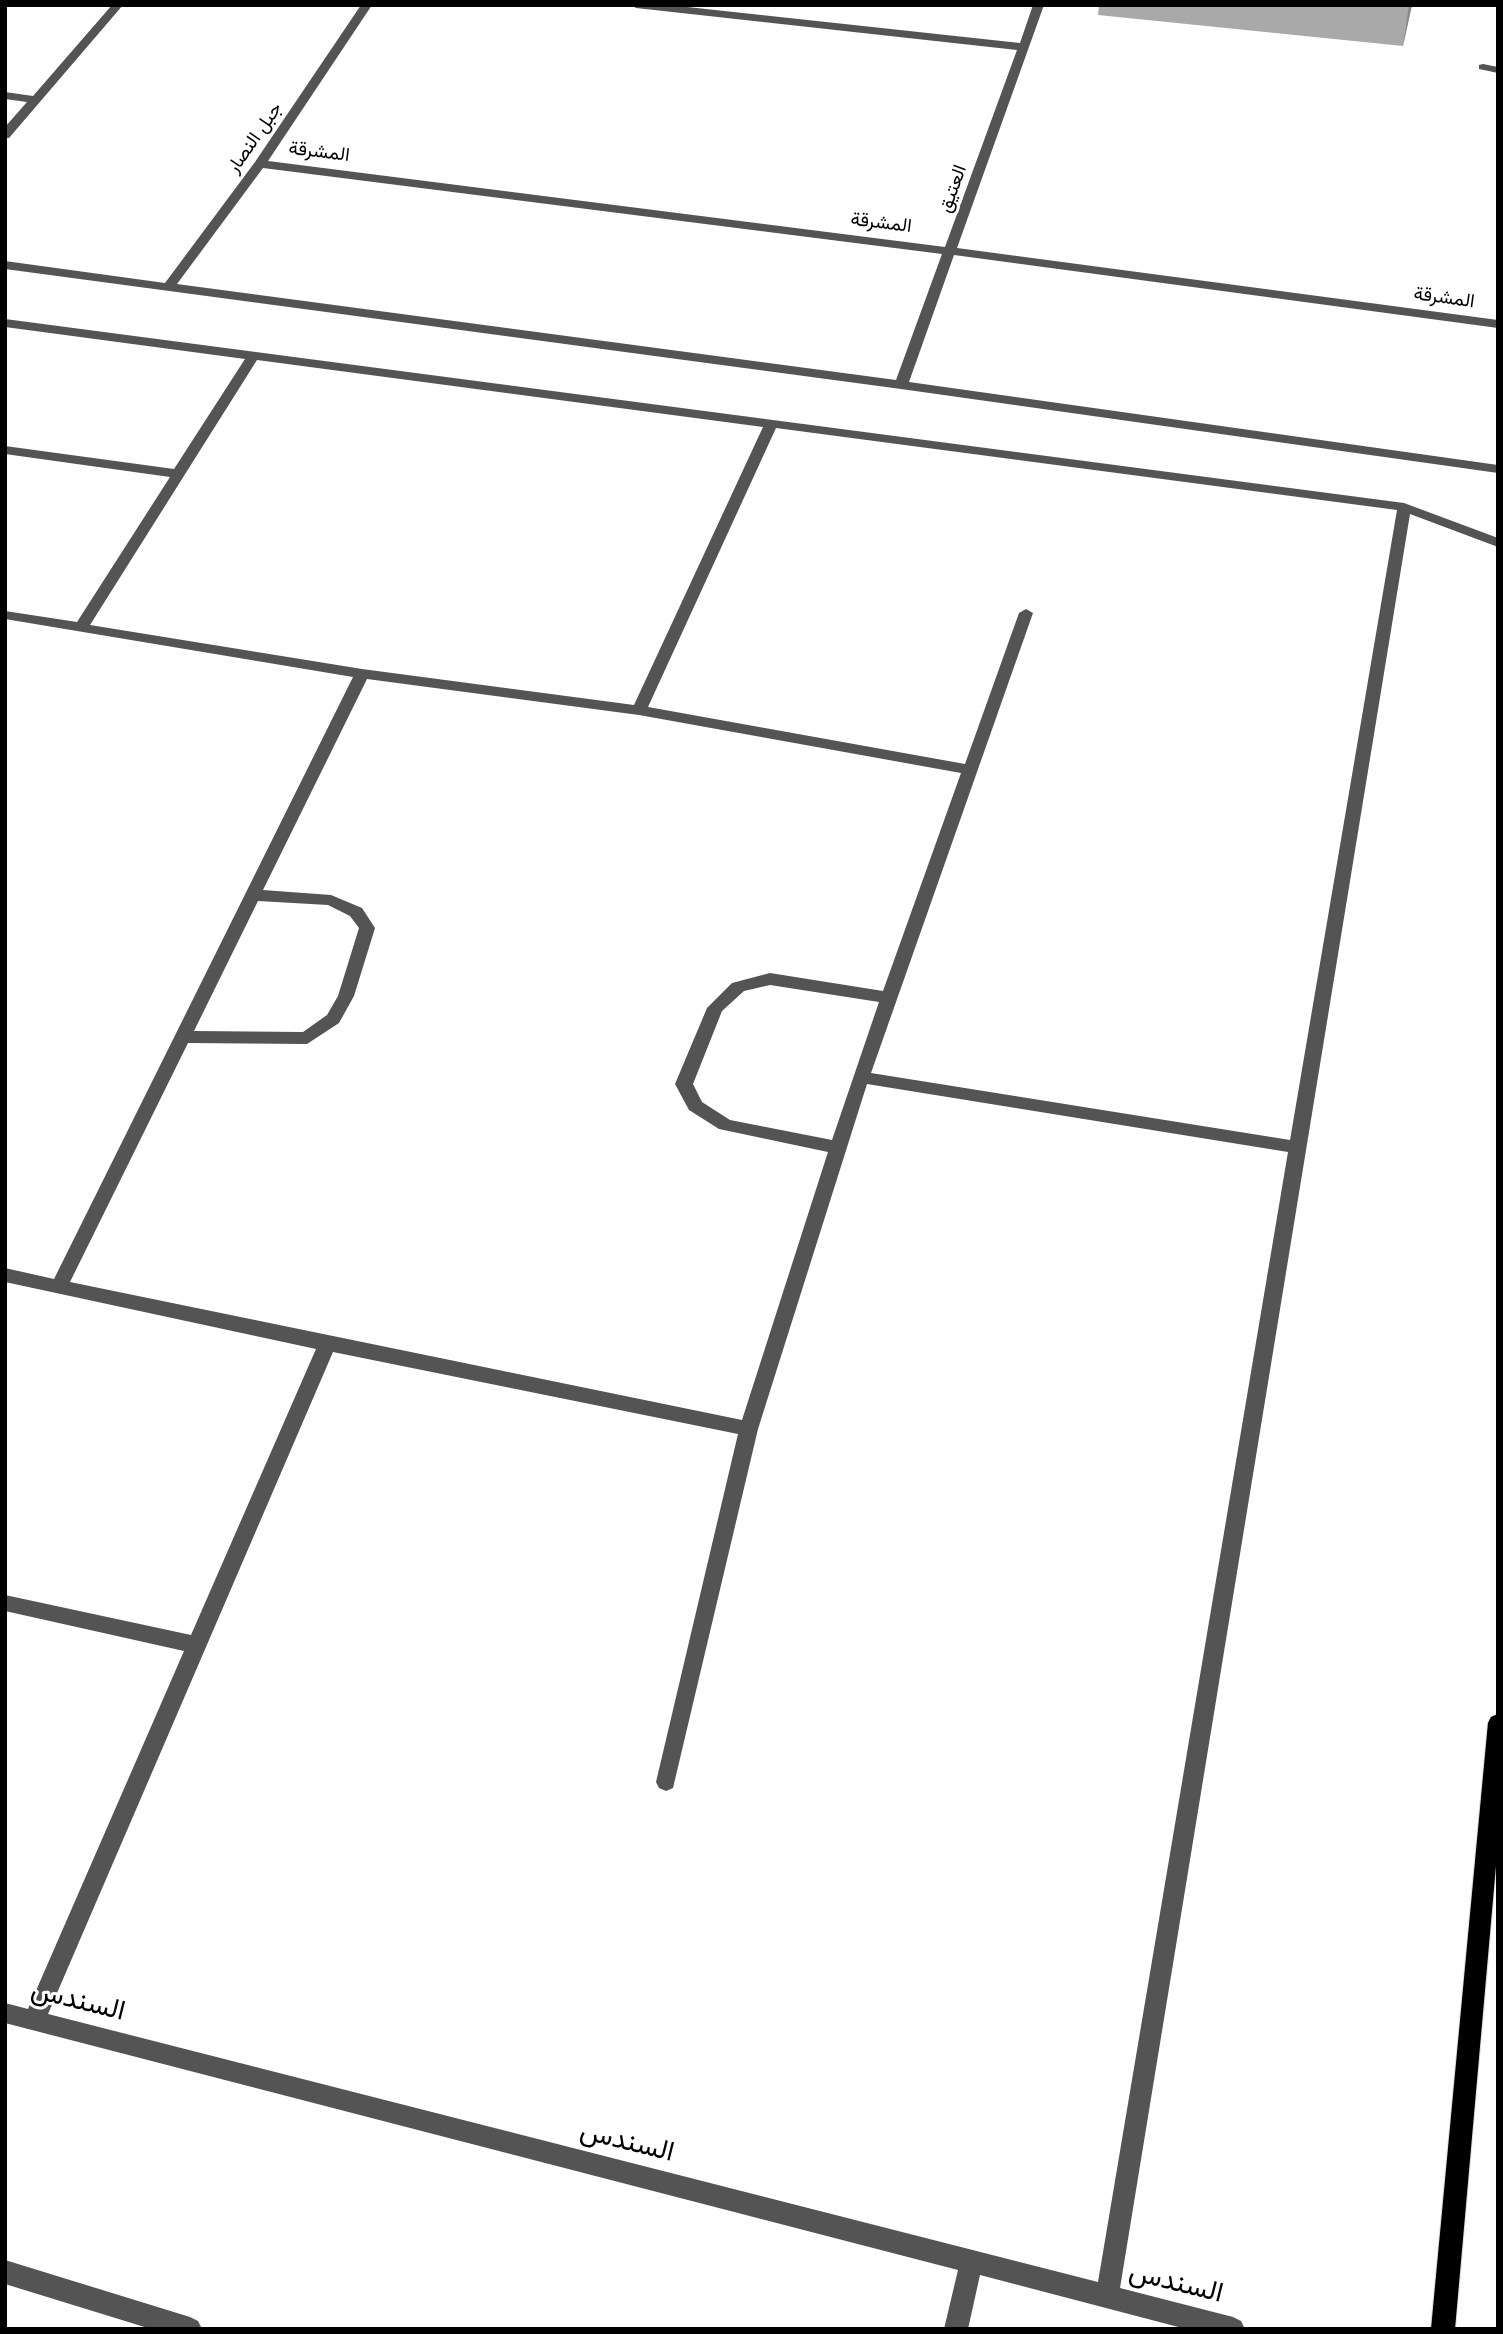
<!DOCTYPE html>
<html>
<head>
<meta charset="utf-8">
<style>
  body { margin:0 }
  #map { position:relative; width:1503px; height:2334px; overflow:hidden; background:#fff; font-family:Helvetica,sans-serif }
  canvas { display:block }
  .frame { position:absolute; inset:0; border:7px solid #000; pointer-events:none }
</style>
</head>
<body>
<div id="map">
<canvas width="1503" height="2334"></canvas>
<div class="frame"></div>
</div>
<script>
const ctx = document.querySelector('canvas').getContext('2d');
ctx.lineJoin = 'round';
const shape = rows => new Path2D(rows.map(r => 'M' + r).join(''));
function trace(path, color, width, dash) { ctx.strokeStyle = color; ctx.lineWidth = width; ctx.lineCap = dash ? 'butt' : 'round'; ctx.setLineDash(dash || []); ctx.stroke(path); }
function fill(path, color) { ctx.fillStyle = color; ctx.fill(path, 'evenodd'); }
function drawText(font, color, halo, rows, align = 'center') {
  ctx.font = font + ' Helvetica,Vazirmatn,sans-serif'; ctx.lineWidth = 6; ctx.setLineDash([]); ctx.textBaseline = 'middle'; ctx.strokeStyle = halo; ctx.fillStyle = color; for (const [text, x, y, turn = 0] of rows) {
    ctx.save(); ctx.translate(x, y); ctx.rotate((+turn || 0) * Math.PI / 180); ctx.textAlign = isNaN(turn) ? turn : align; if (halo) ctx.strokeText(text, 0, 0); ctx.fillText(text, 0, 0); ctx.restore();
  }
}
const minor = shape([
  [112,5,123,5,9,138,5,138,5,127,27,102,5,99,5,92,33,96,112,5],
  [361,5,372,5,268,161,945,247,1017,50,636,8,631,5,669,5,1020,43,1033,5,1044,5,957,248,1498,320,1498,328,954,255,909,382,1498,465,1498,473,901,389,5,269,5,261,165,283,255,162,361,5],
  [263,168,942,254,896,380,177,284,263,168],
  [1483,64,1498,67,1498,73,1479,69,1479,65,1483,64],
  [5,319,1404,503,1498,538,1498,547,1410,514,1120,2288,1233,2317,1241,2321,1245,2329,1186,2329,980,2275,968,2329,944,2329,958,2270,5,2023,5,2003,28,2009,184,1651,5,1611,5,1595,191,1635,316,1349,5,1282,5,1268,54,1279,353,677,5,619,5,611,77,622,170,477,5,454,5,446,174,469,245,359,5,327,5,319],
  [257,360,763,427,634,705,362,669,90,625,257,360],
  [776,428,1397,510,1290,1140,871,1073,1033,613,1026,609,1019,613,965,764,648,707,776,428],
  [367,679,639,715,961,773,883,991,770,973,732,983,707,1008,675,1084,689,1110,719,1129,828,1152,742,1420,70,1282,188,1043,307,1044,339,1023,354,996,375,928,362,908,331,895,263,890,367,679],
  [258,901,328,905,350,916,359,928,338,996,327,1015,303,1032,194,1031,258,901],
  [770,985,879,1002,832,1140,730,1120,702,1102,693,1084,722,1011,744,991,770,985],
  [867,1084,1288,1152,1098,2282,48,2014,333,1352,738,1434,656,1782,659,1788,666,1791,673,1788,758,1429,867,1084],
  [5,2260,190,2317,198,2321,202,2329,151,2329,5,2284,5,2260]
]);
const major = shape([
  [1498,1714,1498,1843,1455,2329,1431,2329,1488,1723,1491,1717,1498,1714]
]);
const wall = shape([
  [1099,5,1412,5,1403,46,1098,15]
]);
const shadedWall = shape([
  [1409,5,1412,5,1403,46]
]);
const farStreetnames = [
  ["جبل النصار",255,138,-55],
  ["المشرقة",319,152,7],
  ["العتيق",953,189,-70],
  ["المشرقة",881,223,7],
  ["المشرقة",1444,298,8]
];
const nearStreetnames = [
  ["السندس",78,2001,14],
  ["السندس",627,2142,14],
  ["السندس",1176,2283,14]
];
trace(major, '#dbdbdb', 2);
fill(minor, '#545454');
fill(major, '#000');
fill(wall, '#a9a9a9');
fill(shadedWall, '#898989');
drawText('19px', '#000', '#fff', farStreetnames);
drawText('28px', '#000', '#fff', nearStreetnames);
</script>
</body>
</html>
